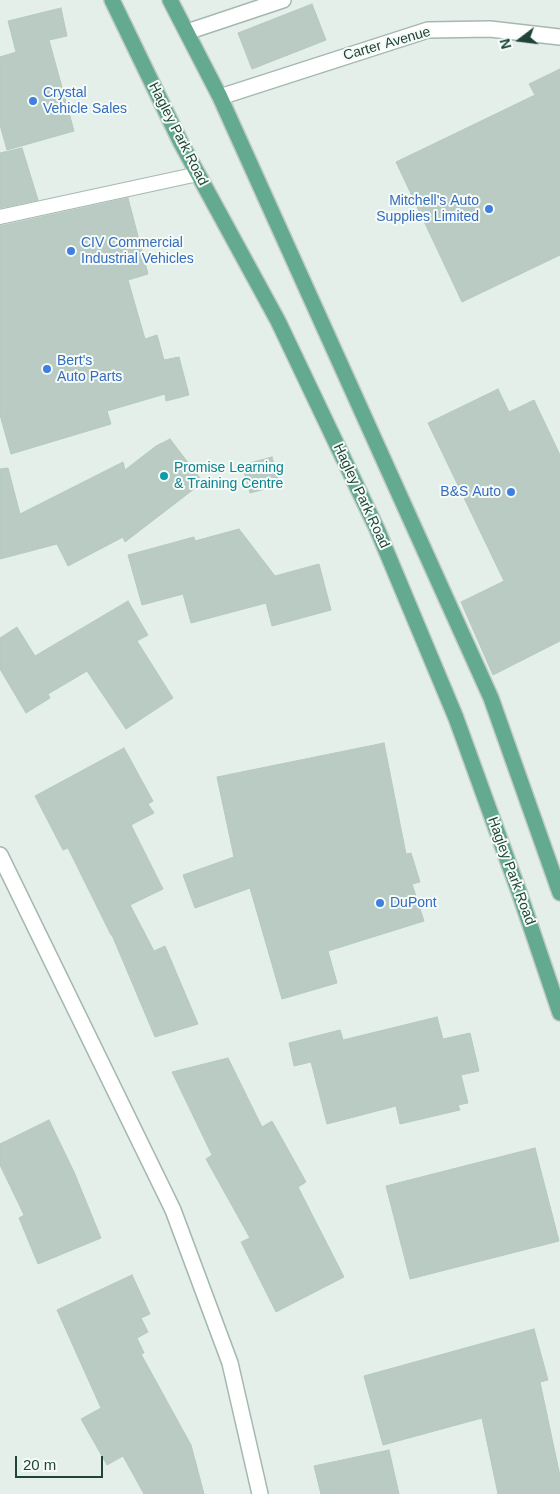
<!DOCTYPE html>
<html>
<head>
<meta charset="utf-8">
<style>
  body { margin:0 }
  #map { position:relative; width:560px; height:1494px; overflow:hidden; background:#e4efe9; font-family:Arial,sans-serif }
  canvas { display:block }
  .north { position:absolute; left:495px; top:15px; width:50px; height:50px; -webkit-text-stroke:4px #f5fbf8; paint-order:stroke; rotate:255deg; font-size:14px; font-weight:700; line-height:20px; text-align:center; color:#204437 }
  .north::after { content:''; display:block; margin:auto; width:18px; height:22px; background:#204437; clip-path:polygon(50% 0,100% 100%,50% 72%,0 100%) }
  .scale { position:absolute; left:15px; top:1456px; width:88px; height:22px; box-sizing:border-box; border:2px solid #204437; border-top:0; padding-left:6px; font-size:15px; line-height:18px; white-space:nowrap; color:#204437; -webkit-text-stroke:4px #f5fbf8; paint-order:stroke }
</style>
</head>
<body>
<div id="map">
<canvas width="560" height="1494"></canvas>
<div class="north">N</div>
<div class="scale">20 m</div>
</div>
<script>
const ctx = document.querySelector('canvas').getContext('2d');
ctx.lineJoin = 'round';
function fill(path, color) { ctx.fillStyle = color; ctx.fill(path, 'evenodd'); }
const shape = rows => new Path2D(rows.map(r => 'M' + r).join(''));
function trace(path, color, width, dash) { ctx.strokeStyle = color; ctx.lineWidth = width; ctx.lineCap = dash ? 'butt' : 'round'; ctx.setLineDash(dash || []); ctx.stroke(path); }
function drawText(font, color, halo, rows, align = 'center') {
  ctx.font = font + ' Arial,sans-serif'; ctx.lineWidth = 4; ctx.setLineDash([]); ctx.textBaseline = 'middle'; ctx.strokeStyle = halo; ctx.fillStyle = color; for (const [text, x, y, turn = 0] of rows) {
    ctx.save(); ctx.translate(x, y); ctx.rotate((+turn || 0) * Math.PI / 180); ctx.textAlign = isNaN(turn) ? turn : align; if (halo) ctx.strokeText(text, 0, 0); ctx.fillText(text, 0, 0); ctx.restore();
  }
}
const building = shape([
  [312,4,326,40,252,69,238,33,312,4],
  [61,8,67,36,49,40,74,131,7,150,0,125,0,57,16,52,8,21,61,8],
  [560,69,560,255,462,302,396,162,535,95,529,84,560,69],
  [22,148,38,200,0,208,0,153,22,148],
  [128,198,148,274,128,280,145,339,157,335,164,360,179,357,189,395,166,401,165,394,107,411,111,424,11,454,0,415,0,226,128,198],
  [498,389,509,412,534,400,560,455,560,641,493,675,461,602,504,581,428,423,498,389],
  [170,439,203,482,125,542,123,537,68,566,57,544,0,559,0,469,8,468,20,514,123,462,125,470,156,446,170,439],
  [272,457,280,485,250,493,242,465,272,457],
  [239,529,275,576,319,564,331,610,272,626,266,603,191,623,183,594,142,605,128,555,194,537,195,541,239,529],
  [128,601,148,635,137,641,173,698,126,729,87,671,48,694,50,698,26,713,0,669,0,638,17,627,35,656,128,601],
  [384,743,406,854,411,853,420,882,412,884,424,921,328,951,337,983,282,999,250,888,195,908,183,875,234,857,217,777,384,743],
  [124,748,153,801,148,804,154,813,131,825,163,889,130,905,154,951,165,946,198,1024,155,1037,112,935,111,935,68,848,63,850,35,796,124,748],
  [437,1017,443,1039,470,1033,479,1071,461,1075,468,1103,458,1105,460,1110,400,1124,396,1106,327,1124,311,1062,294,1066,289,1043,340,1030,343,1040,437,1017],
  [228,1058,262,1127,272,1121,300,1171,306,1182,298,1187,344,1277,276,1312,241,1242,250,1238,206,1159,212,1155,172,1072,228,1058],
  [49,1120,74,1172,101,1238,38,1264,19,1218,24,1215,0,1165,0,1144,49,1120],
  [535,1148,559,1241,410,1279,386,1186,535,1148],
  [132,1275,150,1314,141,1318,148,1332,137,1338,144,1353,141,1354,191,1445,204,1494,144,1494,123,1456,107,1465,81,1419,101,1408,57,1310,132,1275],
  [534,1329,548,1380,540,1382,560,1476,560,1494,498,1494,482,1418,383,1445,364,1376,534,1329],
  [389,1450,399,1494,321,1494,314,1466,389,1450]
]);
const lane = shape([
  [0,217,198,174]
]);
const street = shape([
  [187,32,283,0],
  [220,97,428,30,490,29,560,37],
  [0,855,173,1210,230,1363,260,1494]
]);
const primary = shape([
  [112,0,181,143,278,321,377,529,456,718,519,892,560,1013],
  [170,0,220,97,491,698,560,893]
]);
const markers = [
  [33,101,5,"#3f7fe0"],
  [489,209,5,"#3f7fe0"],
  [71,251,5,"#3f7fe0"],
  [47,369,5,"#3f7fe0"],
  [164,476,5,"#0f9aa8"],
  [511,492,5,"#3f7fe0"],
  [380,903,5,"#3f7fe0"]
];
const streetNames = [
  ["Carter Avenue",387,44,-16],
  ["Hagley Park Road",178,134,63],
  ["Hagley Park Road",361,496,65],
  ["Hagley Park Road",511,871,70]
];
const shopNames = [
  ["Crystal",43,93],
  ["Vehicle Sales",43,109],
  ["Mitchell's Auto",479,201,"right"],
  ["Supplies Limited",479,217,"right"],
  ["CIV Commercial",81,243],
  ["Industrial Vehicles",81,259],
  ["Bert's",57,361],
  ["Auto Parts",57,377],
  ["B&S Auto",501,492,"right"],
  ["DuPont",390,903]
];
const cultureNames = [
  ["Promise Learning",174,468],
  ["& Training Centre",174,484]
];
fill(building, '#b9cbc2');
trace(building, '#b5cabf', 1);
trace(lane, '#a5b8b0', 16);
trace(street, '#a5b8b0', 18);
trace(primary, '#c1cbc7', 18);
trace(lane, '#fff', 14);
trace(street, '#fff', 15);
trace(primary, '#63aa90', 15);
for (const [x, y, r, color] of markers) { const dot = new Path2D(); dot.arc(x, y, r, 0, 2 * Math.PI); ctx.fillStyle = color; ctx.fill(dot); trace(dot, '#f5fbf8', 2); }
drawText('14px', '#204437', '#f5fbf8', streetNames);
drawText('14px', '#366cbe', '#f5fbf8', shopNames, 'left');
drawText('14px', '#0d838f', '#f5fbf8', cultureNames, 'left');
</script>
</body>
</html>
